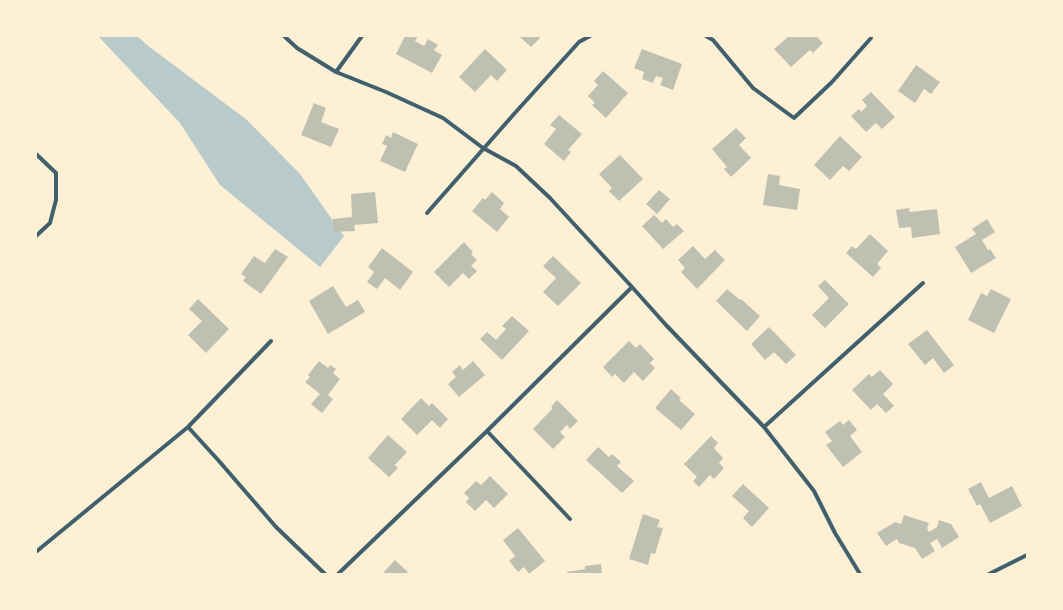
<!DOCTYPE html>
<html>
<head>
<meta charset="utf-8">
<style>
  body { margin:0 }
  #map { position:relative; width:1063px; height:610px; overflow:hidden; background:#fdf0d5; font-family:Lora,serif }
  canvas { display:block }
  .frame { position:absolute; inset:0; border:37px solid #fdf0d5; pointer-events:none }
</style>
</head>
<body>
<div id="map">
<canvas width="1063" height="610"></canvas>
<div class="frame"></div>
</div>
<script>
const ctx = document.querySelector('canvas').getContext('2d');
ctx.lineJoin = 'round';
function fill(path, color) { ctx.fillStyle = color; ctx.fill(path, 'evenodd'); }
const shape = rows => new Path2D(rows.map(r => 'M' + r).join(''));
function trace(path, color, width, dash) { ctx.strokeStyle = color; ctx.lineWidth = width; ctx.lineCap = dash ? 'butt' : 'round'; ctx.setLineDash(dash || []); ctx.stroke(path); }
const green = shape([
  [98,36,137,36,147,45,247,120,300,174,344,236,320,267,220,185,180,123]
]);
const building = shape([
  [405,36,418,36,415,41,424,46,428,39,438,45,434,50,442,55,432,73,396,54],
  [519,36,538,36,540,38,531,47],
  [789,36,816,36,823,43,813,53,810,50,791,67,774,49],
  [485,49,507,70,497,81,491,75,475,92,459,77],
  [642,49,682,64,673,90,660,85,663,78,656,76,653,83,642,79,644,72,634,68],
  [916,65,940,82,931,94,924,89,915,103,898,91],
  [603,71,628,93,606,118,592,105,595,103,588,96,598,85,594,81],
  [871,92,895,117,882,129,876,123,866,132,851,116,859,109,861,112,867,106,862,100],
  [314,103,326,108,321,122,339,129,331,147,301,135],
  [559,115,582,134,568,150,571,152,564,161,544,144,556,129,550,125],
  [736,128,746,138,739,145,751,158,731,177,724,169,727,167,712,149],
  [393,132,418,144,405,172,380,161,387,146,382,144,386,135,391,138],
  [840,136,862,157,849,171,843,166,830,180,814,165],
  [620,155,643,179,619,201,609,191,612,188,599,174],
  [768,174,780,176,779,185,800,189,797,210,763,205],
  [659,190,670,199,657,214,646,204],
  [375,192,378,223,354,225,355,231,333,232,333,219,352,217,351,194],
  [492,192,504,203,500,209,509,217,497,232,472,211,483,198,485,200],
  [909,208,910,212,937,209,940,234,912,238,911,227,899,228,896,210],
  [654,215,662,223,666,219,673,227,677,224,684,231,663,249,642,226],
  [987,219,995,232,982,240,988,250,990,249,996,258,971,273,955,247,976,234,972,229],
  [870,234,888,251,877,264,881,268,873,277,846,253,852,246,856,249],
  [464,242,473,252,471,254,477,260,471,266,477,271,469,279,463,273,449,287,434,272],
  [693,246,705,259,715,250,725,260,697,289,681,272,685,268,678,260],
  [382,248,413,272,400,290,385,278,377,289,367,282,374,272,368,267],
  [275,249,288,257,261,294,243,281,246,277,241,274,254,256,265,263],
  [553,256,581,283,558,306,543,292,556,278,543,266],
  [825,280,849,304,825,328,812,315,829,298,818,286],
  [333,286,346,307,358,300,365,312,328,334,309,301],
  [727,289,740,300,741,299,760,316,747,331,716,301],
  [991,289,1011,299,994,333,968,320,981,293,987,296],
  [198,299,229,329,206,353,188,335,202,321,189,309],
  [512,316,529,331,502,360,480,339,487,332,496,340,506,329,502,326],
  [769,327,796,355,786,364,774,352,765,360,751,344],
  [927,330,954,365,944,373,933,358,925,365,908,344],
  [629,341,636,348,640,344,654,359,650,363,655,368,643,381,634,372,624,383,615,374,612,377,603,367],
  [319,361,328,368,330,365,336,369,333,373,340,379,328,395,333,399,322,413,311,404,320,394,305,382,310,377,308,375],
  [473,361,485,375,459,397,448,384,456,377,452,372,460,365,463,370],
  [880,370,893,384,883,394,894,406,886,413,877,404,871,410,852,390,869,374,872,377],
  [671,389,681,398,679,400,695,414,681,430,655,408],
  [421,398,429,406,432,403,448,419,440,428,432,420,417,435,401,419],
  [557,400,578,421,570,429,567,425,560,432,565,437,553,449,533,429,553,408,551,407],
  [849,420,857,430,850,436,862,452,843,467,826,445,832,441,825,432,840,421,843,425],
  [388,435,407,452,395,465,398,468,389,477,368,458],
  [711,436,718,443,714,448,723,458,719,463,724,468,714,479,710,475,699,487,693,481,697,477,684,464],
  [598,447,609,457,612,454,621,462,617,466,634,481,622,493,586,460],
  [490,476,508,494,494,508,486,500,475,511,466,502,469,498,464,493,476,481,481,485],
  [981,482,989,498,1012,486,1022,506,990,523,980,504,977,506,968,489],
  [743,484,769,508,752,527,743,518,749,511,732,496],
  [643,514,660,520,657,527,663,528,655,554,651,553,648,565,629,559],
  [904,515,929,523,927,528,929,532,937,527,939,520,951,524,959,537,942,548,937,539,930,543,935,551,922,559,915,548,899,543,897,539,886,546,877,533,895,522,901,524],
  [518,528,545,561,529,574,524,567,518,572,509,561,515,556,503,540],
  [395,560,408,572,406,574,382,574],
  [601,564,602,574,567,574,567,572,585,569,585,566]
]);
const minor = shape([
  [284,36,297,48,336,72,386,92,443,118,483,148,516,166,550,198,632,287,666,325,764,427,814,491,835,533,860,574],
  [706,36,713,40,753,88,794,118,832,82,871,38],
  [336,72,362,36],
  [36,154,56,173,56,200,50,223,36,236],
  [427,213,514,114,579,42,590,36],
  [188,427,219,461,276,527,325,574],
  [764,427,923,283],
  [487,431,570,519],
  [37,551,188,427,271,341],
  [338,574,487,431,632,287],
  [989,574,1027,555]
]);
fill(green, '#b9caca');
fill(building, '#bec0b2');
trace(minor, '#3f606c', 4);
</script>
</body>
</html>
